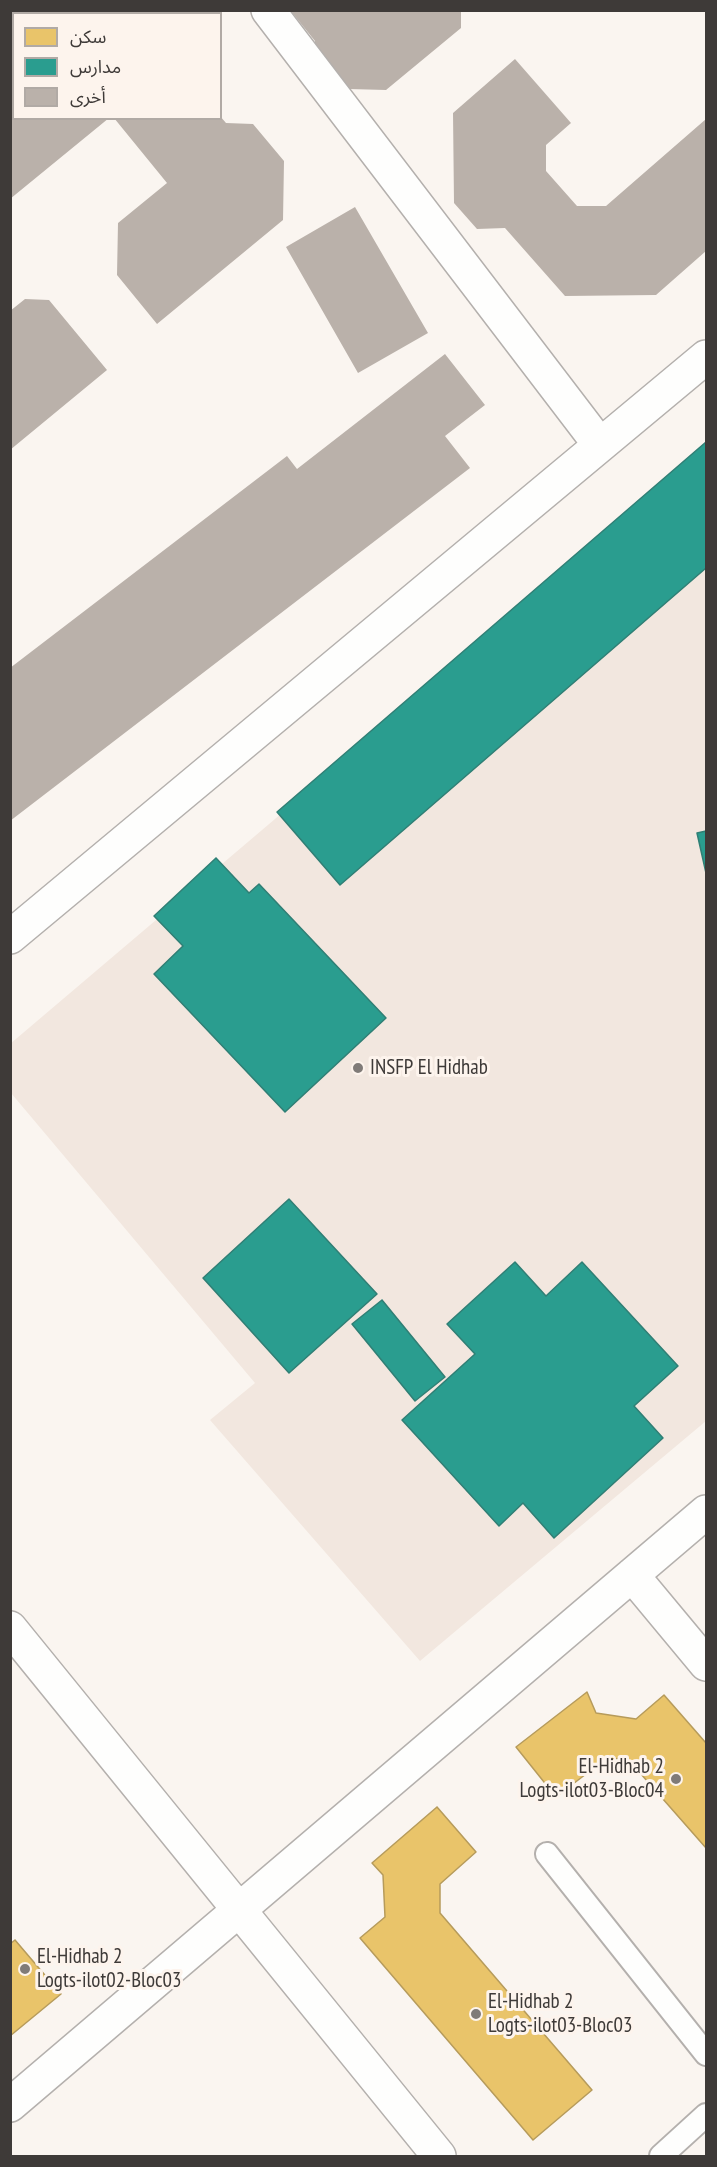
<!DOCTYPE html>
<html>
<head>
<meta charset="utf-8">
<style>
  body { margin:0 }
  #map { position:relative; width:717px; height:2167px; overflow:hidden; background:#faf5f0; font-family:"PT Sans Narrow","Noto Sans Arabic",sans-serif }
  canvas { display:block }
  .frame { position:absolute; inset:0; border:12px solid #3e3a38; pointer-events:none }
  .legend { position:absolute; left:12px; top:12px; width:210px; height:108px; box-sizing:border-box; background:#fdf4ed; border:2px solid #b1aaa5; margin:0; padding:8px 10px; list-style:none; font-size:18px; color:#3e3a38 }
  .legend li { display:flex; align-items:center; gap:12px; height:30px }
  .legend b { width:30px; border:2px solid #b1aaa5 }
</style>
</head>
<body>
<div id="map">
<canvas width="717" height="2167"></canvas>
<div class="frame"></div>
<ul class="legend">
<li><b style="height:16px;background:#e9c46a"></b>سكن</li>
<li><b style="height:16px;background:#2a9d8f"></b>مدارس</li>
<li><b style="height:16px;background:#bab1aa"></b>أخرى</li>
</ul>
</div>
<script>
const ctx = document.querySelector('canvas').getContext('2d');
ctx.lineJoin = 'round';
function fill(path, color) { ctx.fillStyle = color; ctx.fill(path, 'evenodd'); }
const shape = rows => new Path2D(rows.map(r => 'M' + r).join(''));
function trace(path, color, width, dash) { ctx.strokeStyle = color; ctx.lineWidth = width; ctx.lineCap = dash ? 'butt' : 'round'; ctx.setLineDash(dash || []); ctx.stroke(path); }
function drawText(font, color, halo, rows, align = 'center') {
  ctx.font = font + ' "PT Sans Narrow",sans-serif'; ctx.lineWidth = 6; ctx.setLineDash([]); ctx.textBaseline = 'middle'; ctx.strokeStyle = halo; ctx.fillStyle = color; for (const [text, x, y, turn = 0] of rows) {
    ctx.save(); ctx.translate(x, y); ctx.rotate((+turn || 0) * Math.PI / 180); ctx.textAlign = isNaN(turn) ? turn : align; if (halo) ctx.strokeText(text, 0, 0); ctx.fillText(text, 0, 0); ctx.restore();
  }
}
const built = shape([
  [706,453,706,1421,420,1661,210,1420,255,1383,11,1093,10,1044]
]);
const homes = shape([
  [587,1692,596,1713,636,1719,664,1695,706,1743,706,1848,626,1757,603,1761,556,1797,516,1747,587,1692],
  [437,1807,476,1852,440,1884,440,1913,592,2090,533,2140,360,1938,385,1917,383,1875,372,1863,437,1807],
  [15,1940,61,1994,10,2036,10,1944,15,1940]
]);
const schools = shape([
  [706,442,706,568,340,885,277,812,706,442],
  [706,831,706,873,697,833,706,831],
  [216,858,249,893,259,884,386,1018,285,1112,154,974,183,946,154,916,216,858],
  [289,1199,377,1294,289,1373,203,1278,289,1199],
  [515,1262,546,1296,582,1262,678,1366,634,1406,663,1438,554,1538,523,1503,499,1526,402,1420,475,1354,447,1324,515,1262],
  [382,1300,445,1377,415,1401,352,1324,382,1300]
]);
const building = shape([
  [74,10,155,10,157,14,70,14],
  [290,10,461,10,461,28,386,90,349,89,315,49,315,41],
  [515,59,571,123,546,145,546,171,577,206,606,206,706,119,706,251,656,295,565,296,505,228,477,229,454,203,453,113],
  [14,60,14,118,109,118,10,199,10,62],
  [220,116,226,123,253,124,284,161,283,220,157,324,117,275,118,223,167,183,114,118,220,118],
  [355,207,428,333,358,373,286,247],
  [25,299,49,300,107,370,10,450,10,311],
  [445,354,485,405,445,436,470,468,10,821,10,668,287,456,297,469]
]);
const lane = shape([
  [547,1854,706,2054],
  [661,2156,706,2115]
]);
const street = shape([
  [268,10,600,445],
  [10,937,706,357],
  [632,1575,706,1664],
  [10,1628,439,2156],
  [10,2105,706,1512]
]);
const markers = [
  [358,1068,6,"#807b78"],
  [676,1779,6,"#807b78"],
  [25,1969,6,"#807b78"],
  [476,2014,6,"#807b78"]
];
const poiNames = [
  ["INSFP El Hidhab",370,1068],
  ["El-Hidhab 2",664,1767,"right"],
  ["Logts-ilot03-Bloc04",664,1791,"right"],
  ["El-Hidhab 2",37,1957],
  ["Logts-ilot02-Bloc03",37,1981],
  ["El-Hidhab 2",488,2002],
  ["Logts-ilot03-Bloc03",488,2026]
];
fill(built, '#f2e7df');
fill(homes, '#e9c46a');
trace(homes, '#b69b5b', 1.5);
fill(schools, '#2a9d8f');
trace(schools, '#307f75', 1.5);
fill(building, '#bab1aa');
trace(lane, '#b4b0ad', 26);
trace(street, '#b4b0ad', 36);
trace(lane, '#fefefd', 22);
trace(street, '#fefefd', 33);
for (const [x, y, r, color] of markers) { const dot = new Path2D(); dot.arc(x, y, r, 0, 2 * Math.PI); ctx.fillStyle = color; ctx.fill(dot); trace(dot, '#fdf4ed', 2); }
drawText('21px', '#3e3a38', '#fdf4ed', poiNames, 'left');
</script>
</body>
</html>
